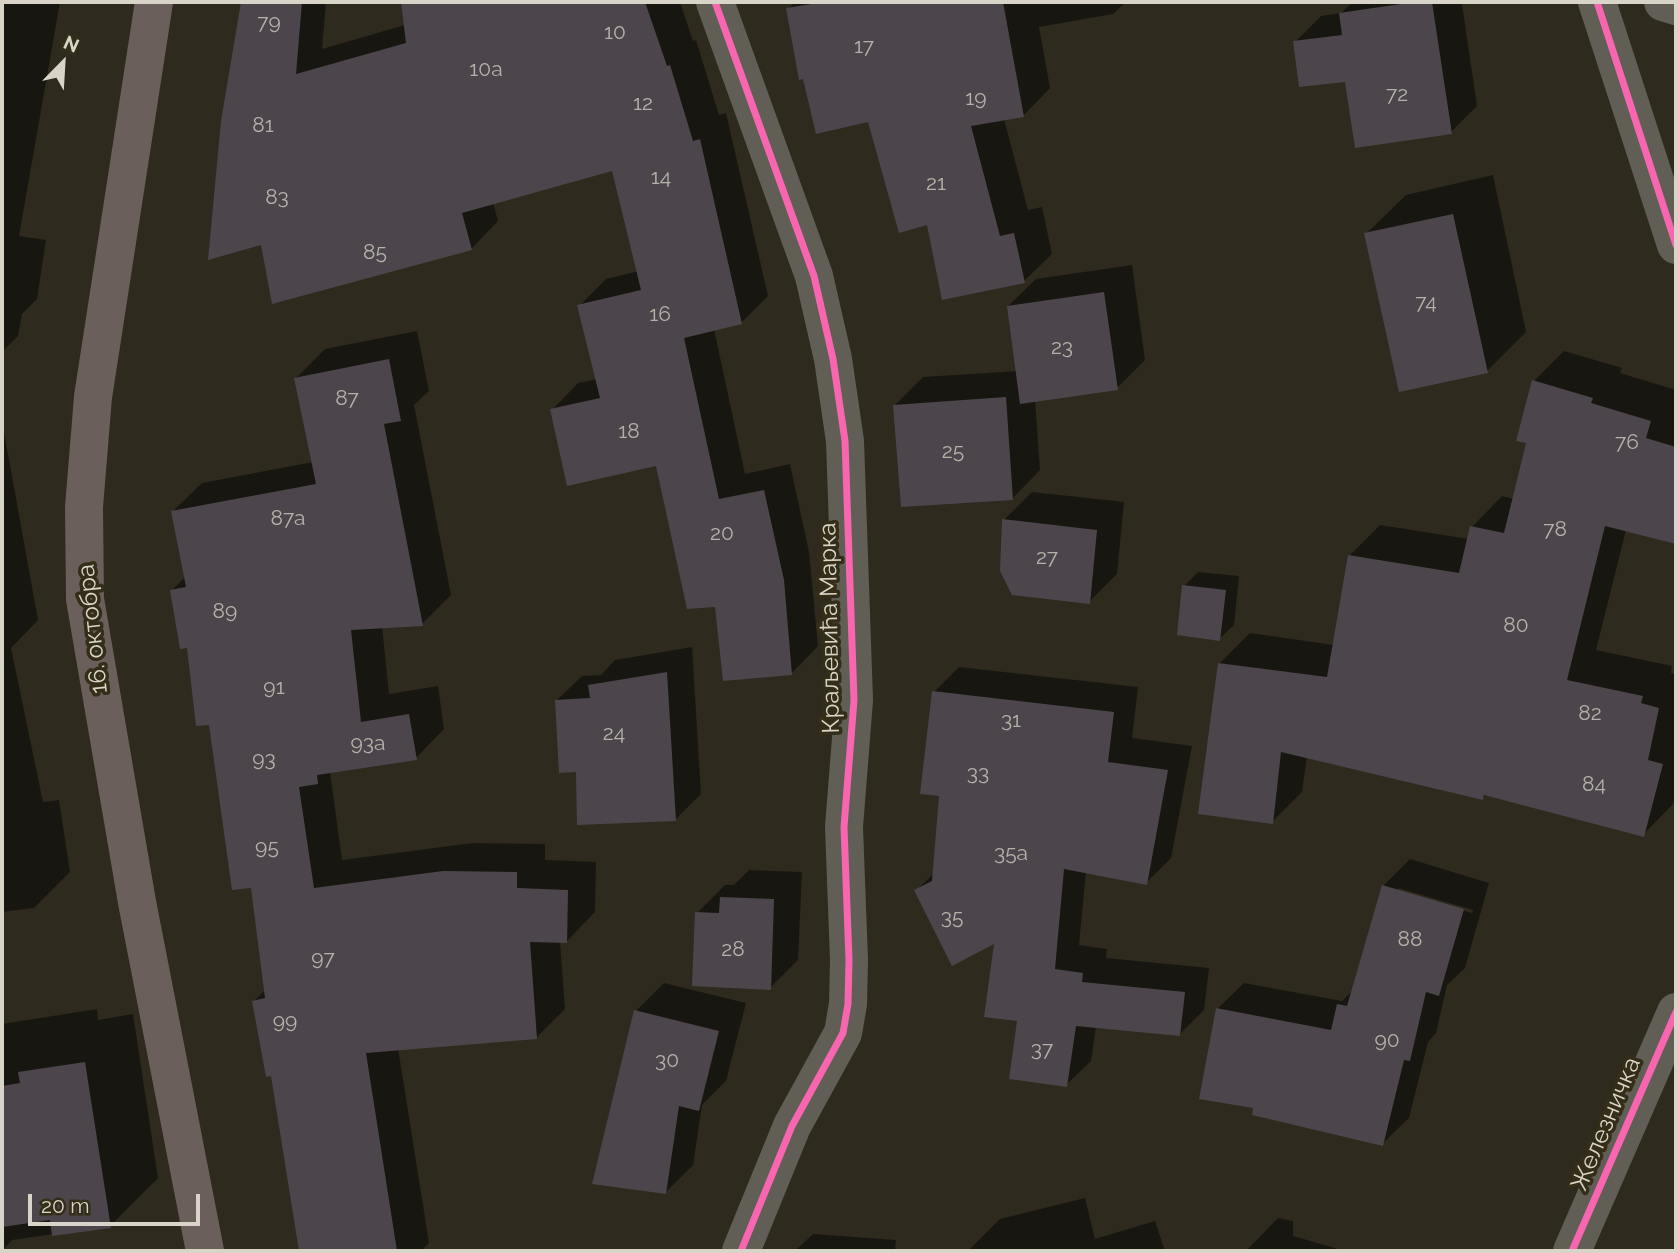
<!DOCTYPE html>
<html>
<head>
<meta charset="utf-8">
<style>
  body { margin:0 }
  #map { position:relative; width:1678px; height:1253px; overflow:hidden; background:#2e2a1e; font-family:Raleway,sans-serif }
  canvas { display:block }
  .frame { position:absolute; inset:0; border:4px solid #d8d5c8; pointer-events:none }
  .north { position:absolute; left:28px; top:28px; width:70px; height:70px; -webkit-text-stroke:5px #342e18; paint-order:stroke; rotate:24deg; font-size:19px; font-weight:700; line-height:28px; text-align:center; color:#d8d5c8 }
  .north::after { content:''; display:block; margin:auto; width:24px; height:32px; background:#d8d5c8; clip-path:polygon(50% 0,100% 100%,50% 72%,0 100%) }
  .scale { position:absolute; left:28px; top:1194px; width:172px; height:32px; box-sizing:border-box; border:4px solid #d8d5c8; border-top:0; padding-left:9px; font-size:21px; line-height:24px; white-space:nowrap; color:#d8d5c8; -webkit-text-stroke:5px #342e18; paint-order:stroke }
</style>
</head>
<body>
<div id="map">
<canvas width="1678" height="1253"></canvas>
<div class="frame"></div>
<div class="north">N</div>
<div class="scale">20 m</div>
</div>
<script>
const ctx = document.querySelector('canvas').getContext('2d');
ctx.lineJoin = 'round';
function fill(path, color) { ctx.fillStyle = color; ctx.fill(path, 'evenodd'); }
const shape = rows => new Path2D(rows.map(r => 'M' + r).join(''));
function trace(path, color, width, dash) { ctx.strokeStyle = color; ctx.lineWidth = width; ctx.lineCap = dash ? 'butt' : 'round'; ctx.setLineDash(dash || []); ctx.stroke(path); }
function drawText(font, color, halo, rows, align = 'center') {
  ctx.font = font + ' Raleway,sans-serif'; ctx.lineWidth = 7; ctx.setLineDash([]); ctx.textBaseline = 'middle'; ctx.strokeStyle = halo; ctx.fillStyle = color; for (const [text, x, y, turn = 0] of rows) {
    ctx.save(); ctx.translate(x, y); ctx.rotate((+turn || 0) * Math.PI / 180); ctx.textAlign = isNaN(turn) ? turn : align; if (halo) ctx.strokeText(text, 0, 0); ctx.fillText(text, 0, 0); ctx.restore();
  }
}
const shadow = shape([
  [2,2,60,2,19,236,46,240,37,299,22,314,18,336,2,352],
  [243,2,326,2,322,49,405,25,403,2,680,2,693,41,696,40,719,115,726,113,768,296,742,322,714,329,745,474,790,464,809,552,818,646,792,673,717,605,657,464,552,410,578,383,597,379,579,306,606,279,639,271,613,169,493,202,498,221,472,248,274,301,237,47],
  [795,2,1126,2,1113,14,1039,27,1050,88,1023,116,1004,119,1028,210,1042,207,1052,254,1024,281,928,223,869,120,788,9],
  [1353,2,1480,2,1462,4,1477,106,1451,132,1347,80,1295,42,1321,16,1341,13],
  [1493,175,1526,332,1487,371,1366,234,1406,195],
  [1132,265,1145,360,1117,388,1035,400,1040,470,1013,498,895,405,923,377,1018,371,1008,306,1036,279],
  [417,331,429,391,414,405,451,595,422,624,382,626,389,694,438,686,444,729,416,758,330,772,342,860,473,843,545,844,545,860,596,862,595,912,567,941,560,941,565,1009,536,1038,398,1048,429,1243,421,1251,302,1251,272,1074,254,1001,266,989,253,886,172,590,186,576,173,511,202,483,313,462,296,378,325,349],
  [1564,351,1622,368,1620,373,1676,390,1676,542,1626,530,1596,650,1672,666,1671,673,1676,675,1676,794,1673,804,1643,835,1487,794,1482,799,1307,756,1302,792,1272,822,1219,664,1250,633,1334,645,1349,556,1380,525,1469,539,1472,527,1502,496,1514,499,1528,442,1534,381],
  [2,421,38,620,11,648,43,802,59,800,70,872,34,908,2,912],
  [1032,492,1124,502,1117,574,1089,602,1004,520],
  [1198,572,1239,576,1234,625,1219,639,1184,586],
  [692,647,701,794,675,820,578,770,556,701,582,676,601,675,615,660],
  [959,667,1138,687,1132,738,1192,746,1171,858,1146,883,1086,871,1079,945,1107,949,1106,958,1209,968,1204,1010,1180,1034,1096,1027,1091,1061,1066,1085,1019,1019,997,941,916,891,934,873,941,795,934,692],
  [1410,859,1489,883,1465,968,1447,985,1436,1033,1428,1042,1409,1118,1382,1144,1255,1107,1217,1009,1244,983,1342,1001,1353,990,1383,886],
  [1398,888,1473,910,1472,913,1398,891],
  [749,870,802,872,798,960,770,988,697,913,725,885,734,885],
  [664,983,746,1003,726,1081,702,1105,693,1165,665,1193,636,1011],
  [97,1009,98,1020,133,1014,158,1178,110,1226,12,1240,2,1251,2,1024],
  [1085,1198,1095,1239,1155,1221,1165,1251,968,1251,1000,1219],
  [1278,1218,1293,1221,1293,1236,1345,1251,1246,1251],
  [813,1234,896,1240,895,1251,795,1251]
]);
const building = shape([
  [241,2,302,2,296,74,406,43,401,2,645,2,667,66,670,65,693,141,700,139,742,324,684,338,719,499,764,490,784,580,792,675,723,681,715,607,687,609,656,466,567,486,550,409,600,398,577,305,641,290,612,171,462,213,472,250,272,304,261,245,208,260,221,121],
  [824,2,1003,2,1024,117,971,126,1000,236,1014,233,1025,283,942,300,927,225,899,233,868,122,816,134,803,79,799,80,786,8],
  [1415,2,1432,2,1452,134,1355,148,1345,82,1299,87,1293,41,1342,35,1339,13],
  [1453,214,1488,373,1399,392,1364,233],
  [1104,292,1118,390,1020,404,1007,306],
  [389,359,401,421,384,424,423,626,351,630,361,722,409,714,417,760,317,775,318,784,299,787,314,888,443,871,517,872,517,888,568,890,567,943,530,942,537,1039,366,1053,397,1251,299,1251,271,1076,266,1077,252,1001,265,998,251,888,232,890,209,725,196,726,187,648,180,649,170,590,186,587,171,511,316,484,294,378],
  [1532,380,1593,398,1591,403,1651,421,1646,438,1676,447,1676,544,1605,526,1567,680,1643,696,1641,703,1659,708,1648,760,1663,764,1644,837,1484,795,1483,800,1281,752,1273,824,1198,814,1218,663,1327,677,1348,555,1459,573,1470,526,1504,533,1526,443,1516,441],
  [1006,397,1013,500,901,507,893,405],
  [1002,519,1097,530,1090,604,1012,595,1000,571],
  [1182,585,1226,590,1220,641,1177,635],
  [667,672,676,821,577,825,576,772,559,773,555,700,590,698,588,685],
  [932,691,1114,712,1108,762,1168,770,1147,885,1064,869,1055,969,1083,973,1082,982,1185,992,1180,1036,1076,1026,1067,1087,1009,1079,1017,1021,984,1017,994,944,952,966,914,890,932,881,939,796,920,794],
  [1382,885,1464,909,1439,996,1426,992,1410,1061,1404,1060,1383,1146,1252,1115,1253,1108,1199,1099,1216,1008,1331,1030,1337,1004,1347,1006],
  [720,897,774,899,771,990,692,986,695,912,719,913],
  [634,1010,719,1031,699,1111,679,1106,666,1194,592,1184],
  [85,1062,111,1228,52,1236,50,1220,2,1227,2,1086,20,1083,18,1072]
]);
const minor = shape([
  [715,2,814,276,833,359,845,441,854,700,844,827,849,960,848,1004,843,1033,792,1126,741,1251],
  [1597,2,1676,245],
  [1663,2,1676,6],
  [1572,1251,1676,1012]
]);
const major = shape([
  [154,2,93,397,84,507,85,599,137,902,205,1251]
]);
const cycleway = shape([
  [715,2,814,276,833,359,845,441,854,700,844,827,849,960,848,1004,843,1033,792,1126,741,1251],
  [1597,2,1676,245],
  [1572,1251,1676,1012]
]);
const numberNames = [
  ["79",269,23],
  ["10",615,33],
  ["17",864,47],
  ["10a",486,70],
  ["72",1397,95],
  ["19",976,99],
  ["12",643,104],
  ["81",263,126],
  ["14",661,178],
  ["21",936,184],
  ["83",277,198],
  ["85",375,253],
  ["74",1426,303],
  ["16",660,315],
  ["23",1062,348],
  ["87",347,399],
  ["18",629,432],
  ["76",1627,443],
  ["25",953,452],
  ["87a",288,519],
  ["78",1555,530],
  ["20",722,534],
  ["27",1047,558],
  ["89",225,612],
  ["80",1516,626],
  ["91",274,688],
  ["82",1590,714],
  ["31",1011,721],
  ["24",614,734],
  ["93a",368,744],
  ["93",264,760],
  ["33",978,774],
  ["84",1594,785],
  ["95",267,848],
  ["35a",1011,854],
  ["35",952,918],
  ["88",1410,940],
  ["28",733,950],
  ["97",323,959],
  ["99",285,1022],
  ["90",1387,1041],
  ["37",1042,1050],
  ["30",667,1061]
];
const streetNames = [
  ["Краљевића Марка",830,628,-91],
  ["16. октобра",93,629,-96],
  ["Железничка",1606,1124,-67]
];
fill(shadow, '#0007');
fill(building, '#4c464c');
trace(minor, '#605e55', 38);
trace(major, '#6a5f5a', 38);
trace(cycleway, '#f766af', 7);
drawText('21px', '#b5b1a9', null, numberNames);
drawText('24px', '#d8d5c8', '#342e18', streetNames);
</script>
</body>
</html>
